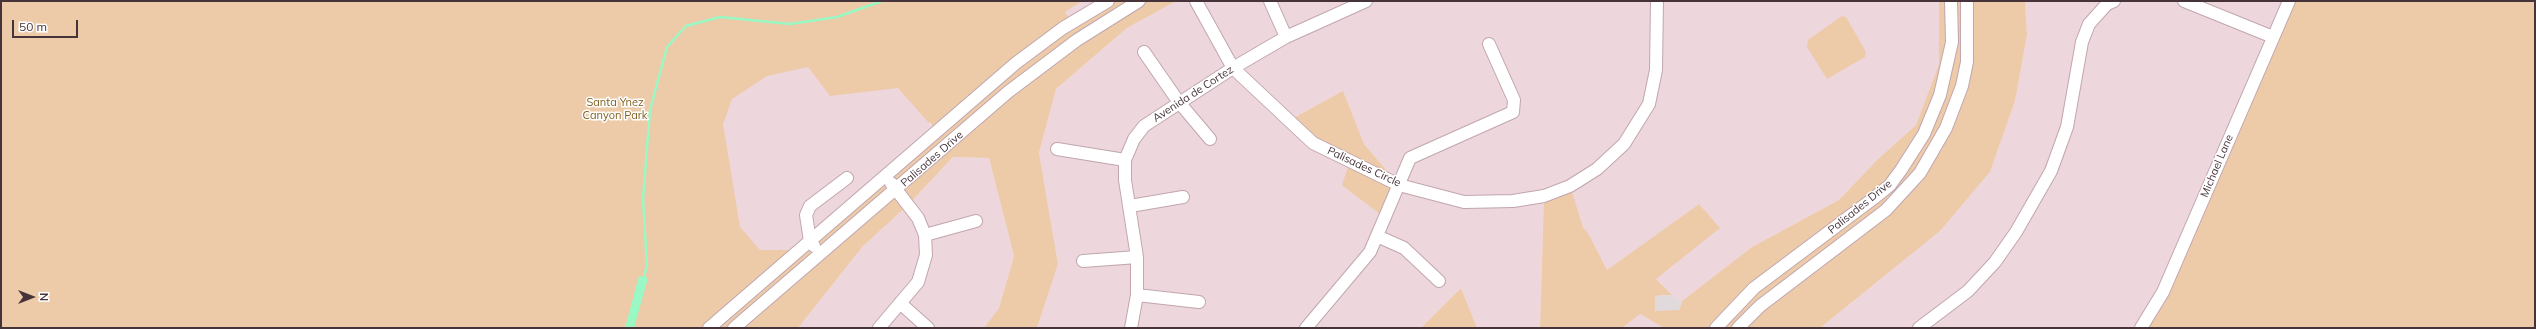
<!DOCTYPE html>
<html>
<head>
<meta charset="utf-8">
<style>
  body { margin:0 }
  #map { position:relative; width:2536px; height:329px; overflow:hidden; background:#f4e5e9; font-family:Mulish,sans-serif }
  canvas { display:block }
  .frame { position:absolute; inset:0; border:2px solid #47343a; pointer-events:none }
  .north { position:absolute; left:12px; top:277px; width:40px; height:40px; -webkit-text-stroke:3px #fff; paint-order:stroke; rotate:90deg; font-size:11px; font-weight:700; line-height:16px; text-align:center; color:#47343a }
  .north::after { content:''; display:block; margin:auto; width:14px; height:18px; background:#47343a; clip-path:polygon(50% 0,100% 100%,50% 72%,0 100%) }
  .scale { position:absolute; left:12px; top:20px; width:66px; height:18px; box-sizing:border-box; border:2px solid #47343a; border-top:0; padding-left:5px; font-size:12px; line-height:14px; white-space:nowrap; color:#47343a; -webkit-text-stroke:3px #fff; paint-order:stroke }
</style>
</head>
<body>
<div id="map">
<canvas width="2536" height="329"></canvas>
<div class="frame"></div>
<div class="north">N</div>
<div class="scale">50 m</div>
</div>
<script>
const ctx = document.querySelector('canvas').getContext('2d');
ctx.lineJoin = 'round';
function fill(path, color) { ctx.fillStyle = color; ctx.fill(path, 'evenodd'); }
const shape = rows => new Path2D(rows.map(r => 'M' + r).join(''));
function trace(path, color, width, dash) { ctx.strokeStyle = color; ctx.lineWidth = width; ctx.lineCap = dash ? 'butt' : 'round'; ctx.setLineDash(dash || []); ctx.stroke(path); }
function drawText(font, color, halo, rows, align = 'center') {
  ctx.font = font + ' Mulish,sans-serif'; ctx.lineWidth = 3; ctx.setLineDash([]); ctx.textBaseline = 'middle'; ctx.strokeStyle = halo; ctx.fillStyle = color; for (const [text, x, y, turn = 0] of rows) {
    ctx.save(); ctx.translate(x, y); ctx.rotate((+turn || 0) * Math.PI / 180); ctx.textAlign = isNaN(turn) ? turn : align; if (halo) ctx.strokeText(text, 0, 0); ctx.fillText(text, 0, 0); ctx.restore();
  }
}
const residential = shape([
  [1057,1,1108,1,1073,22],
  [1176,1,1939,1,1939,64,1916,125,1877,160,1839,200,1752,247,1682,301,1672,295,1656,279,1719,228,1699,204,1607,270,1578,217,1544,196,1540,328,1477,328,1461,288,1421,328,1037,328,1058,264,1039,153,1056,89,1127,28],
  [1343,92,1364,144,1399,185,1289,120],
  [2025,1,2289,1,2141,328,1820,328,1940,231,1990,172,2015,101,2027,35],
  [765,55,910,83,929,123,936,133,799,250,718,250,714,89],
  [953,157,989,158,1014,256,999,308,984,328,798,328,863,246,908,205],
  [1640,314,1664,328,1622,328]
]);
const green = shape([
  [1,1,1082,1,1065,12,1073,22,1108,1,1176,1,1127,28,1056,89,1039,153,1058,264,1037,328,984,328,999,308,1014,256,989,158,953,157,908,205,863,246,798,328,1,328],
  [808,67,830,96,898,88,929,123,930,122,936,133,799,250,760,250,740,227,723,124,732,99,767,76],
  [1939,1,2025,1,2027,35,2015,101,1990,172,1940,231,1820,328,1664,328,1640,314,1622,328,1540,328,1544,196,1570,186,1583,227,1589,235,1607,270,1699,204,1720,228,1656,279,1672,295,1655,296,1679,310,1682,301,1752,247,1839,200,1877,160,1916,125,1939,64],
  [2289,1,2535,1,2535,328,2141,328],
  [1842,16,1846,17,1866,52,1865,57,1827,79,1807,47,1808,40],
  [1343,91,1364,144,1399,185,1385,218,1342,185,1350,161,1288,121],
  [1461,288,1477,328,1421,328]
]);
const parking = shape([
  [1672,295,1682,301,1679,310,1655,311,1655,296]
]);
const water = shape([
  [639,276,648,278,634,328,625,328]
]);
const stream = shape([
  [643,280,647,266,643,199,650,110,667,47,686,26,720,17,790,24,837,17,882,1]
]);
const minor = shape([
  [1196,1,1233,68,1313,143,1399,185,1464,202,1513,201,1544,196,1570,186,1597,169,1624,144,1649,104,1656,70,1657,1],
  [1270,1,1286,37],
  [2184,1,2273,37],
  [1144,52,1178,101,1210,139],
  [1057,149,1125,160],
  [1130,206,1183,197],
  [925,235,976,221],
  [1377,236,1404,248,1439,281],
  [814,246,810,241,806,215,810,206,847,178],
  [1083,261,1137,257],
  [1137,295,1199,302],
  [900,303,928,328],
  [709,328,1016,63,1063,28,1108,1],
  [734,328,1008,92,1077,40,1139,1],
  [879,328,918,282,926,255,925,235,918,218,891,183],
  [1131,328,1137,295,1137,257,1125,180,1125,160,1134,139,1144,126,1233,68,1286,37,1366,1],
  [1306,328,1370,252,1410,158,1513,112,1514,100,1489,44],
  [1716,328,1754,288,1874,198,1890,185,1901,170,1924,134,1940,95,1952,42,1951,1],
  [1738,328,1760,306,1886,210,1920,173,1946,128,1962,86,1967,62,1967,1],
  [1919,328,1968,291,1995,262,2016,232,2051,171,2067,127,2082,42,2089,24,2107,4,2114,1],
  [2141,328,2163,292,2289,1]
]);
const streetNames = [
  ["Avenida de Cortez",1193,94,-33],
  ["Palisades Drive",932,159,-41],
  ["Michael Lane",2217,166,-67],
  ["Palisades Circle",1364,167,25],
  ["Palisades Drive",1860,207,-39]
];
const parkNames = [
  ["Santa Ynez",615,103],
  ["Canyon Park",615,116]
];
fill(residential, '#edd6dc');
fill(green, '#edcba9');
fill(parking, '#e1dadd');
fill(water, '#9af8c5');
trace(stream, '#9af8c5', 2.5);
trace(minor, '#c1a6ae', 14);
trace(minor, '#fff', 12);
drawText('11px', '#47343a', '#fff', streetNames);
drawText('11px', '#806020', '#fff', parkNames);
</script>
</body>
</html>
